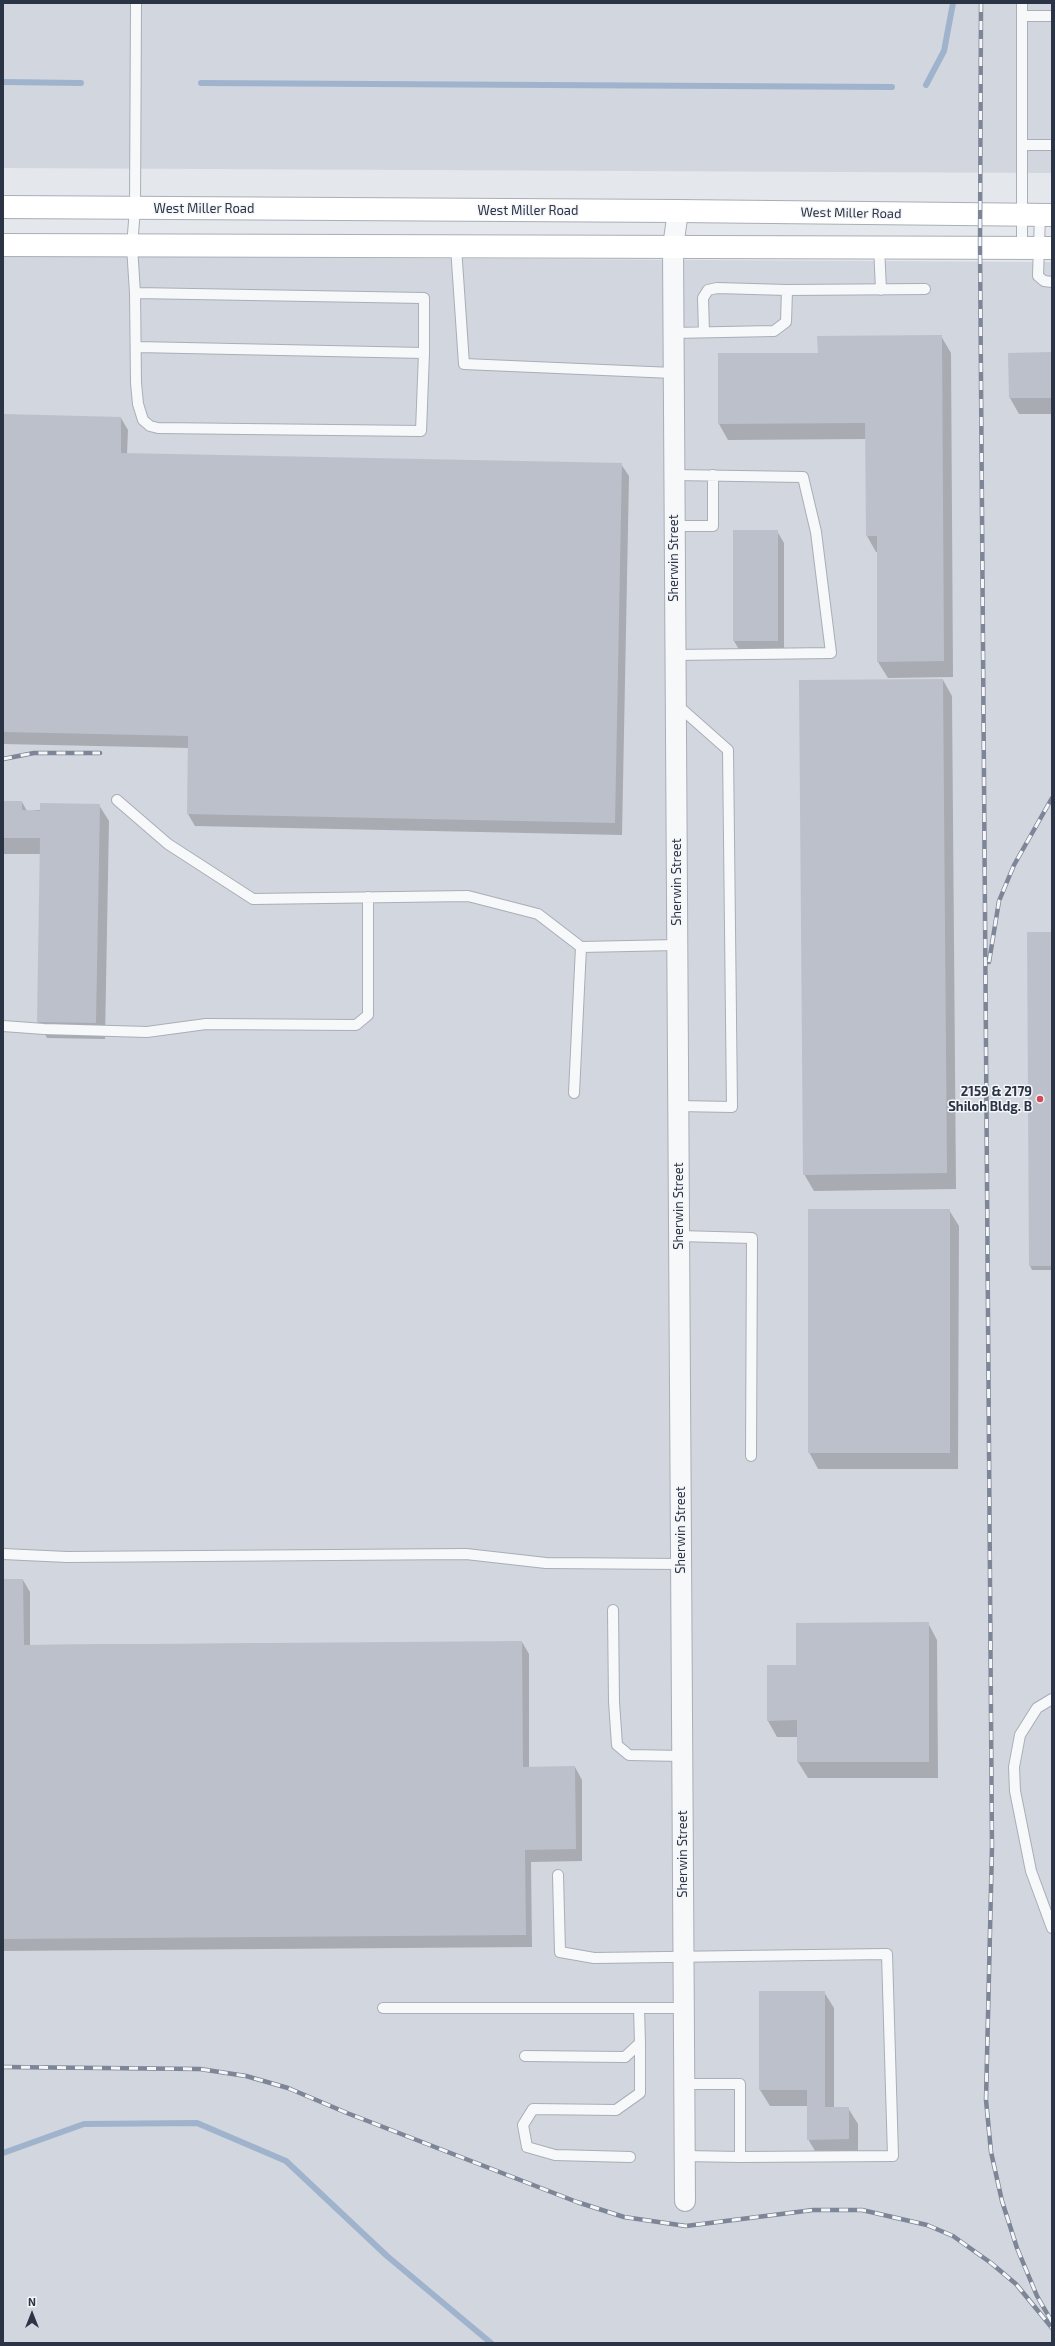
<!DOCTYPE html>
<html>
<head>
<meta charset="utf-8">
<style>
  body { margin:0 }
  #map { position:relative; width:1055px; height:2346px; overflow:hidden; background:#e4e7ec; font-family:"Exo 2",sans-serif }
  canvas { display:block }
  .frame { position:absolute; inset:0; border:4px solid #2b3445; pointer-events:none }
  .north { position:absolute; left:12px; top:2294px; width:40px; height:40px; -webkit-text-stroke:3px #f4f6f9; paint-order:stroke; rotate:0deg; font-size:11px; font-weight:700; line-height:16px; text-align:center; color:#2b3445 }
  .north::after { content:''; display:block; margin:auto; width:14px; height:18px; background:#2b3445; clip-path:polygon(50% 0,100% 100%,50% 72%,0 100%) }
</style>
</head>
<body>
<div id="map">
<canvas width="1055" height="2346"></canvas>
<div class="frame"></div>
<div class="north">N</div>
</div>
<script>
const ctx = document.querySelector('canvas').getContext('2d');
ctx.lineJoin = 'round';
function fill(path, color) { ctx.fillStyle = color; ctx.fill(path, 'evenodd'); }
const shape = rows => new Path2D(rows.map(r => 'M' + r).join(''));
function trace(path, color, width, dash) { ctx.strokeStyle = color; ctx.lineWidth = width; ctx.lineCap = dash ? 'butt' : 'round'; ctx.setLineDash(dash || []); ctx.stroke(path); }
function drawText(font, color, halo, rows, align = 'center') {
  ctx.font = font + ' "Exo 2",sans-serif'; ctx.lineWidth = 3; ctx.setLineDash([]); ctx.textBaseline = 'middle'; ctx.strokeStyle = halo; ctx.fillStyle = color; for (const [text, x, y, turn = 0] of rows) {
    ctx.save(); ctx.translate(x, y); ctx.rotate((+turn || 0) * Math.PI / 180); ctx.textAlign = isNaN(turn) ? turn : align; if (halo) ctx.strokeText(text, 0, 0); ctx.fillText(text, 0, 0); ctx.restore();
  }
}
const built = shape([
  [3,3,1052,3,1052,173,3,168],
  [3,256,1052,262,1052,2343,3,2343]
]);
const shadow = shape([
  [941,336,951,353,953,677,888,678,878,662,878,552,876,552,867,536,866,439,728,440,719,424,819,354],
  [1052,353,1052,414,1019,414,1010,398],
  [3,415,121,418,128,430,127,454,621,464,629,476,622,835,195,826,188,814,189,748,3,744],
  [777,531,784,543,784,653,741,653,734,641],
  [943,680,952,696,956,1189,814,1191,804,1174],
  [3,802,22,802,27,811,99,805,109,821,105,1039,47,1038,38,1022,41,854,3,854],
  [1052,933,1052,1270,1032,1270,1030,1266],
  [949,1210,959,1226,958,1469,818,1469,809,1452],
  [3,1580,23,1580,30,1592,30,1645,522,1642,529,1654,529,1768,575,1767,582,1780,582,1861,531,1862,532,1947,3,1951],
  [928,1623,937,1640,938,1778,808,1778,798,1762,798,1737,777,1737,768,1721,797,1666],
  [824,1992,834,2008,834,2108,848,2108,858,2124,858,2155,818,2156,808,2139,808,2106,770,2106,760,2090]
]);
const stream = shape([
  [3,82,81,83],
  [201,83,892,87],
  [926,85,944,51,953,3],
  [3,2153,84,2124,197,2123,286,2161,387,2256,491,2343]
]);
const building = shape([
  [942,335,944,661,877,662,877,536,866,536,865,423,718,424,718,353,818,353,817,336],
  [1052,352,1052,398,1009,398,1008,353],
  [3,414,121,417,121,453,622,463,615,823,187,814,188,736,3,732],
  [733,530,778,530,778,641,733,641],
  [943,679,947,1173,803,1175,799,680],
  [3,801,22,801,22,810,40,811,40,803,100,804,96,1023,37,1022,40,838,3,838],
  [1027,932,1052,932,1052,1266,1029,1266],
  [808,1209,950,1209,950,1453,808,1453],
  [3,1579,23,1579,24,1645,522,1641,523,1767,575,1766,576,1849,525,1850,526,1935,3,1939],
  [929,1622,929,1762,797,1762,797,1720,767,1721,767,1665,796,1665,796,1623],
  [759,1991,825,1991,825,2107,849,2107,849,2139,807,2140,807,2090,759,2090]
]);
const service = shape([
  [136,3,135,209,132,246,135,293,136,383,138,404,143,420,150,426,158,428,421,431,424,353],
  [1022,3,1022,247],
  [1022,16,1052,16],
  [1022,145,1052,145],
  [1040,215,1038,276,1044,281,1052,282],
  [879,246,881,290],
  [456,247,464,364,673,373],
  [135,293,424,298,424,353,137,347],
  [704,332,703,298,708,290,717,288,787,290],
  [673,333,774,331,786,322,787,290,925,289],
  [674,475,803,477,816,532,831,653,675,655],
  [674,526,713,526,713,475],
  [676,704,728,750,732,1107,678,1106],
  [117,800,168,844,253,899,468,896,538,914,581,947,677,945],
  [3,1026,44,1029,147,1032,206,1024,356,1025,368,1015,368,897],
  [574,1093,581,947],
  [679,1236,752,1238,751,1456],
  [3,1554,67,1557,466,1554,546,1563,681,1564],
  [613,1610,614,1702,617,1745,629,1755,682,1756],
  [1052,1699,1037,1708,1020,1735,1014,1767,1015,1791,1031,1871,1052,1928],
  [558,1875,560,1952,594,1958,887,1954,893,2156,740,2157],
  [383,2008,684,2008],
  [525,2056,625,2057,640,2043,639,2008],
  [684,2084,740,2084,740,2157,685,2156],
  [630,2157,555,2155,527,2147,523,2125,533,2109,616,2110,640,2093,640,2043]
]);
const minor = shape([
  [678,211,673,247,685,2201]
]);
const secondary = shape([
  [3,207,678,211,1052,215],
  [3,245,1052,248]
]);
const rail = shape([
  [981,3,980,246,992,1847,986,2100,991,2152,1002,2201,1017,2248,1037,2296,1052,2322],
  [3,759,34,753,100,753],
  [989,962,999,901,1014,865,1052,798],
  [3,2067,200,2069,246,2076,288,2088,347,2113,577,2202,624,2217,686,2226,813,2210,862,2210,927,2225,953,2236,991,2263,1016,2284,1052,2328]
]);
const markers = [
  [1040,1099,4,"#d1495b"]
];
const streetNames = [
  ["West Miller Road",204,209],
  ["West Miller Road",528,211],
  ["West Miller Road",851,213,1],
  ["Sherwin Street",674,558,-90],
  ["Sherwin Street",677,882,-90],
  ["Sherwin Street",679,1206,-90],
  ["Sherwin Street",681,1530,-90],
  ["Sherwin Street",683,1854,-90]
];
const poiNames = [
  ["2159 & 2179",1032,1092],
  ["Shiloh Bldg. B",1032,1107]
];
fill(built, '#d2d6de');
fill(shadow, '#0003');
trace(stream, '#9fb4cc', 6);
fill(building, '#bbc0ca');
trace(service, '#a9aeb7', 12);
trace(minor, '#a9aeb7', 22);
trace(secondary, '#a9aeb7', 24);
trace(service, '#f7f8fa', 10);
trace(minor, '#f7f8fa', 20);
trace(secondary, '#fff', 22);
trace(rail, '#7d8696', 4.5);
trace(rail, '#f4f6f9', 3, [9]);
for (const [x, y, r, color] of markers) { const dot = new Path2D(); dot.arc(x, y, r, 0, 2 * Math.PI); ctx.fillStyle = color; ctx.fill(dot); trace(dot, '#f4f6f9', 1.5); }
drawText('13px', '#2b3445', '#f4f6f9', streetNames);
drawText('bold 13px', '#2b3445', '#f4f6f9', poiNames, 'right');
</script>
</body>
</html>
